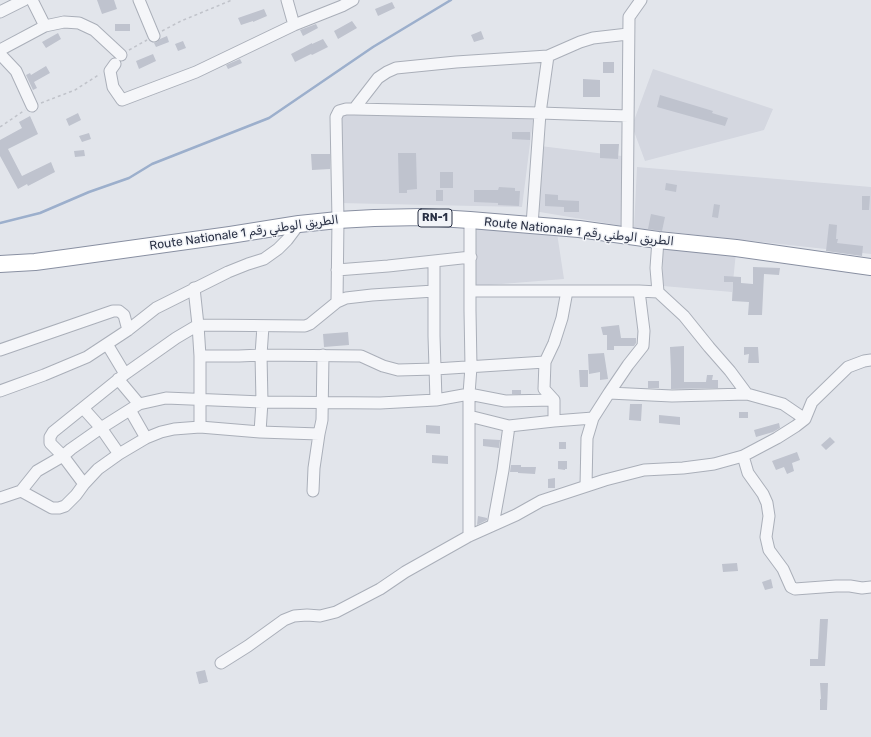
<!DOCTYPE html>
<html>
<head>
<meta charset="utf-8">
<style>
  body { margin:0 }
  canvas { display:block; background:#e2e5eb }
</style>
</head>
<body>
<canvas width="871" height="737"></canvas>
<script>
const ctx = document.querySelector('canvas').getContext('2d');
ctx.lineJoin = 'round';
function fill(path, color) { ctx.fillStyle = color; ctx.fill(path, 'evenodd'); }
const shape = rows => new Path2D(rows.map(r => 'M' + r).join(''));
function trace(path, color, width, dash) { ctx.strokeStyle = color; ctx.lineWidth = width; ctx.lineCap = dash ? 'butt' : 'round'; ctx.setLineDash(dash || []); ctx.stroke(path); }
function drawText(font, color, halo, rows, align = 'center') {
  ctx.font = font + ' Rubik,Vazirmatn,sans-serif'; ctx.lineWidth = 3; ctx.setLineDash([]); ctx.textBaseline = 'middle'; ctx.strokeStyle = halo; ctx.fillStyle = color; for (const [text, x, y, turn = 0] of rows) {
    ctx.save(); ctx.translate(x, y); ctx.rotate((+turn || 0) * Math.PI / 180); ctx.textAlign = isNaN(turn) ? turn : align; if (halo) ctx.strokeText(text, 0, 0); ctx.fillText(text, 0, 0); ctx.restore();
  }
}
const built = shape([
  [653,69,773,109,764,130,645,161,632,126],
  [340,112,534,112,522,207,338,203],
  [532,145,622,156,625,179,623,226,528,210],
  [637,167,871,187,871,254,634,228],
  [475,226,557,233,564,279,476,286],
  [663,247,736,252,732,292,663,286]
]);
const stream = shape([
  [0,223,40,213,89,192,129,178,152,164,269,118,373,47,451,0]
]);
const building = shape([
  [97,0,114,0,117,9,102,14],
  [392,2,395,8,378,16,375,9],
  [264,9,267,16,253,22,253,21,241,25,238,18],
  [352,21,357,28,338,39,334,31],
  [115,24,130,24,130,31,115,31],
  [316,24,318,28,303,36,300,30],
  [481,31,484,39,474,42,471,35],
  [58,33,61,39,46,48,42,42],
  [167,36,169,42,156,47,154,43,157,42,160,39],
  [323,39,328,47,312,55,311,54,295,62,291,54,312,43,312,44],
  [183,41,186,48,178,51,175,44],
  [153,54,156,61,139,69,136,61],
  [240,59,242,63,228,69,226,65],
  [603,62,614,62,614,73,603,73],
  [46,66,50,73,34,82,37,88,33,90,26,75,30,73,31,75],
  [583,79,600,80,600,97,583,97],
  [660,95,713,111,712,113,728,118,725,126,657,107],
  [78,113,81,120,69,126,66,119],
  [30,116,38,134,8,149,22,176,51,162,55,172,28,186,27,184,18,189,0,156,0,140,22,128,19,122],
  [512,132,530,132,530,140,512,139],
  [89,133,91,139,82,142,79,136],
  [600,144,619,144,618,159,600,158],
  [84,150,85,156,75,157,74,151],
  [398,153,416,153,417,189,407,190,407,193,399,193],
  [311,154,330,154,330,169,312,170],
  [440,172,453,172,453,188,440,188],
  [666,183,677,185,676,192,665,190],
  [499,187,515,188,515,191,520,191,519,206,498,205,498,203,474,202,474,190,498,190],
  [436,190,443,190,443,201,436,201],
  [545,194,558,195,558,200,579,201,579,212,564,212,564,207,545,206],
  [862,196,870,196,869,210,862,210],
  [714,204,720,205,718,218,712,217],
  [651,214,665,217,662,231,648,229],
  [829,224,837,225,836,239,838,239,837,243,863,246,862,256,826,251],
  [753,267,780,268,779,275,764,274,762,315,748,315,749,302,732,301,733,282,724,282,724,276,741,277,741,283,753,284],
  [619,325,621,338,636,338,636,343,634,346,614,346,614,350,607,350,607,335,603,335,601,327],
  [348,332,349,345,324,347,323,334],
  [684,346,684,382,706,382,707,375,713,375,712,380,718,380,718,388,671,389,671,371,670,347],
  [744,347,758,347,759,363,748,363,749,354,744,355],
  [604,353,608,379,600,380,600,372,589,374,588,354],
  [579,370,588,370,588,387,580,387],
  [648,381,659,381,659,388,648,388],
  [512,390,521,390,521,394,512,394],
  [630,404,642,404,641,421,629,420],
  [739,412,748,412,748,418,739,418],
  [659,415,680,417,680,425,659,423],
  [779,423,780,428,773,432,756,437,754,430],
  [426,425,440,426,440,434,426,433],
  [830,437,835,442,826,450,821,445],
  [483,439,500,440,499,448,483,446],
  [559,442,566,442,566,449,559,449],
  [797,452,800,460,792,463,794,471,787,474,784,467,776,470,772,461],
  [432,455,448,456,448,464,432,463],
  [558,461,567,461,567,469,565,469,565,470,558,469],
  [511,465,521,465,521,467,536,467,535,474,518,473,518,472,510,472],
  [555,478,555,488,548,488,548,479],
  [478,516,487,518,487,520,477,525],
  [737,563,738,571,723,572,722,564],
  [771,579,773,588,765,590,762,582],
  [820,619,828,619,825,666,810,666,810,659,818,659],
  [205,670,208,682,199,684,196,672],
  [820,683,828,683,827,710,820,710,820,699,821,699]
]);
const path = shape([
  [162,31,181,21,232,0],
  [129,50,147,40],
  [41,103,75,90,100,74],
  [0,127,25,110]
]);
const minor = shape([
  [32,0,45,26],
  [139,0,154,36],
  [287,0,294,25],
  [0,12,24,0],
  [0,50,45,26,64,22,79,23,94,30,121,55],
  [0,54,16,71,32,106],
  [115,64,110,71,113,87,122,100,196,72,294,25,342,6,353,0],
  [354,109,378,78,387,72,396,68,456,62,548,56,580,42,593,38,628,34],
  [532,225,540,113,548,56],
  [627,236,629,17,641,0],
  [658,240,656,268,658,292,684,316,709,347,730,371,747,394,783,404,805,419],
  [434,261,434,336,436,400],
  [337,270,388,266,471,257],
  [194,288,198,325,200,356,200,427],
  [470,291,639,291,658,292],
  [337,302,338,220,336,117,339,111,346,109,354,109,540,113,628,116],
  [107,344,125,374],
  [0,350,113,311,119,311,124,315,128,330],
  [200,356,239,356,261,355,361,356,383,366,398,370,435,369,545,362],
  [118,379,139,404],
  [0,391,44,375,87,357,128,330,156,308,228,272,248,264,264,259,278,249,287,240,299,224],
  [609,393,672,396,747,394],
  [83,408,101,428,119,454],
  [130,410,146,438],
  [469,416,509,426,554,421,593,418],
  [554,421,554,400,544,389,545,362,554,343,562,318,567,291],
  [260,432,262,402,261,355,263,326],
  [743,456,748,473,763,494,767,503,769,516,766,537,769,550,783,569,791,587,795,589,836,586,850,586,862,588,871,587],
  [84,484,63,456,50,443,50,437,53,432,125,374,176,338,198,325,305,326,310,324,337,302,346,298,372,295,434,291],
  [586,486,587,438,593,418,609,393,628,365,643,346,644,331,639,291],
  [21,491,52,508,59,508,65,506,76,495,84,484,98,469,119,454,146,438,161,432,174,429,200,427,260,432,319,434],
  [313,491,314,468,319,434,322,420,323,355],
  [0,498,21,491,37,471,63,456,71,449,101,428,139,404,166,398,262,402,380,403,436,400,469,394,505,401,554,400],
  [493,525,503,470,509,426],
  [469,536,469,394,471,367,470,311,470,220],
  [221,663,248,646,284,620,294,616,307,615,320,616,336,612,380,589,405,572,469,536,516,515,541,501,605,480,644,470,683,468,714,464,743,456,777,438,796,426,805,419,812,402,848,367,864,361,871,360]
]);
const highway = shape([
  [0,264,35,262,72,257,230,235,299,224,338,220,374,218,422,217,470,220,579,229,658,240,736,248,871,267]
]);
const shields = [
  [435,218,34]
];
const shieldNames = [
  ["RN-1",435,218]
];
const streetNames = [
  ["Route Nationale الطريق الوطني رقم 1",579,232,6],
  ["Route Nationale الطريق الوطني رقم 1",244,233,-8]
];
fill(built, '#d4d7e0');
trace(stream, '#9cafcc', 2.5);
fill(building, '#bfc3ce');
trace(minor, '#aaafb9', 13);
trace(highway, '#8990a2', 18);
trace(path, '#c0c3ca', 1.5, [3, 3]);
trace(minor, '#f5f6f9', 11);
trace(highway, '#fff', 16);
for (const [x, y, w] of shields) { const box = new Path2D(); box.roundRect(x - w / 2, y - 9, w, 18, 3); ctx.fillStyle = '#f2f4f8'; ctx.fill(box); trace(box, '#293044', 1); }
drawText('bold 11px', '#293044', null, shieldNames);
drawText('12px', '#293044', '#f2f4f8', streetNames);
</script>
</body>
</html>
